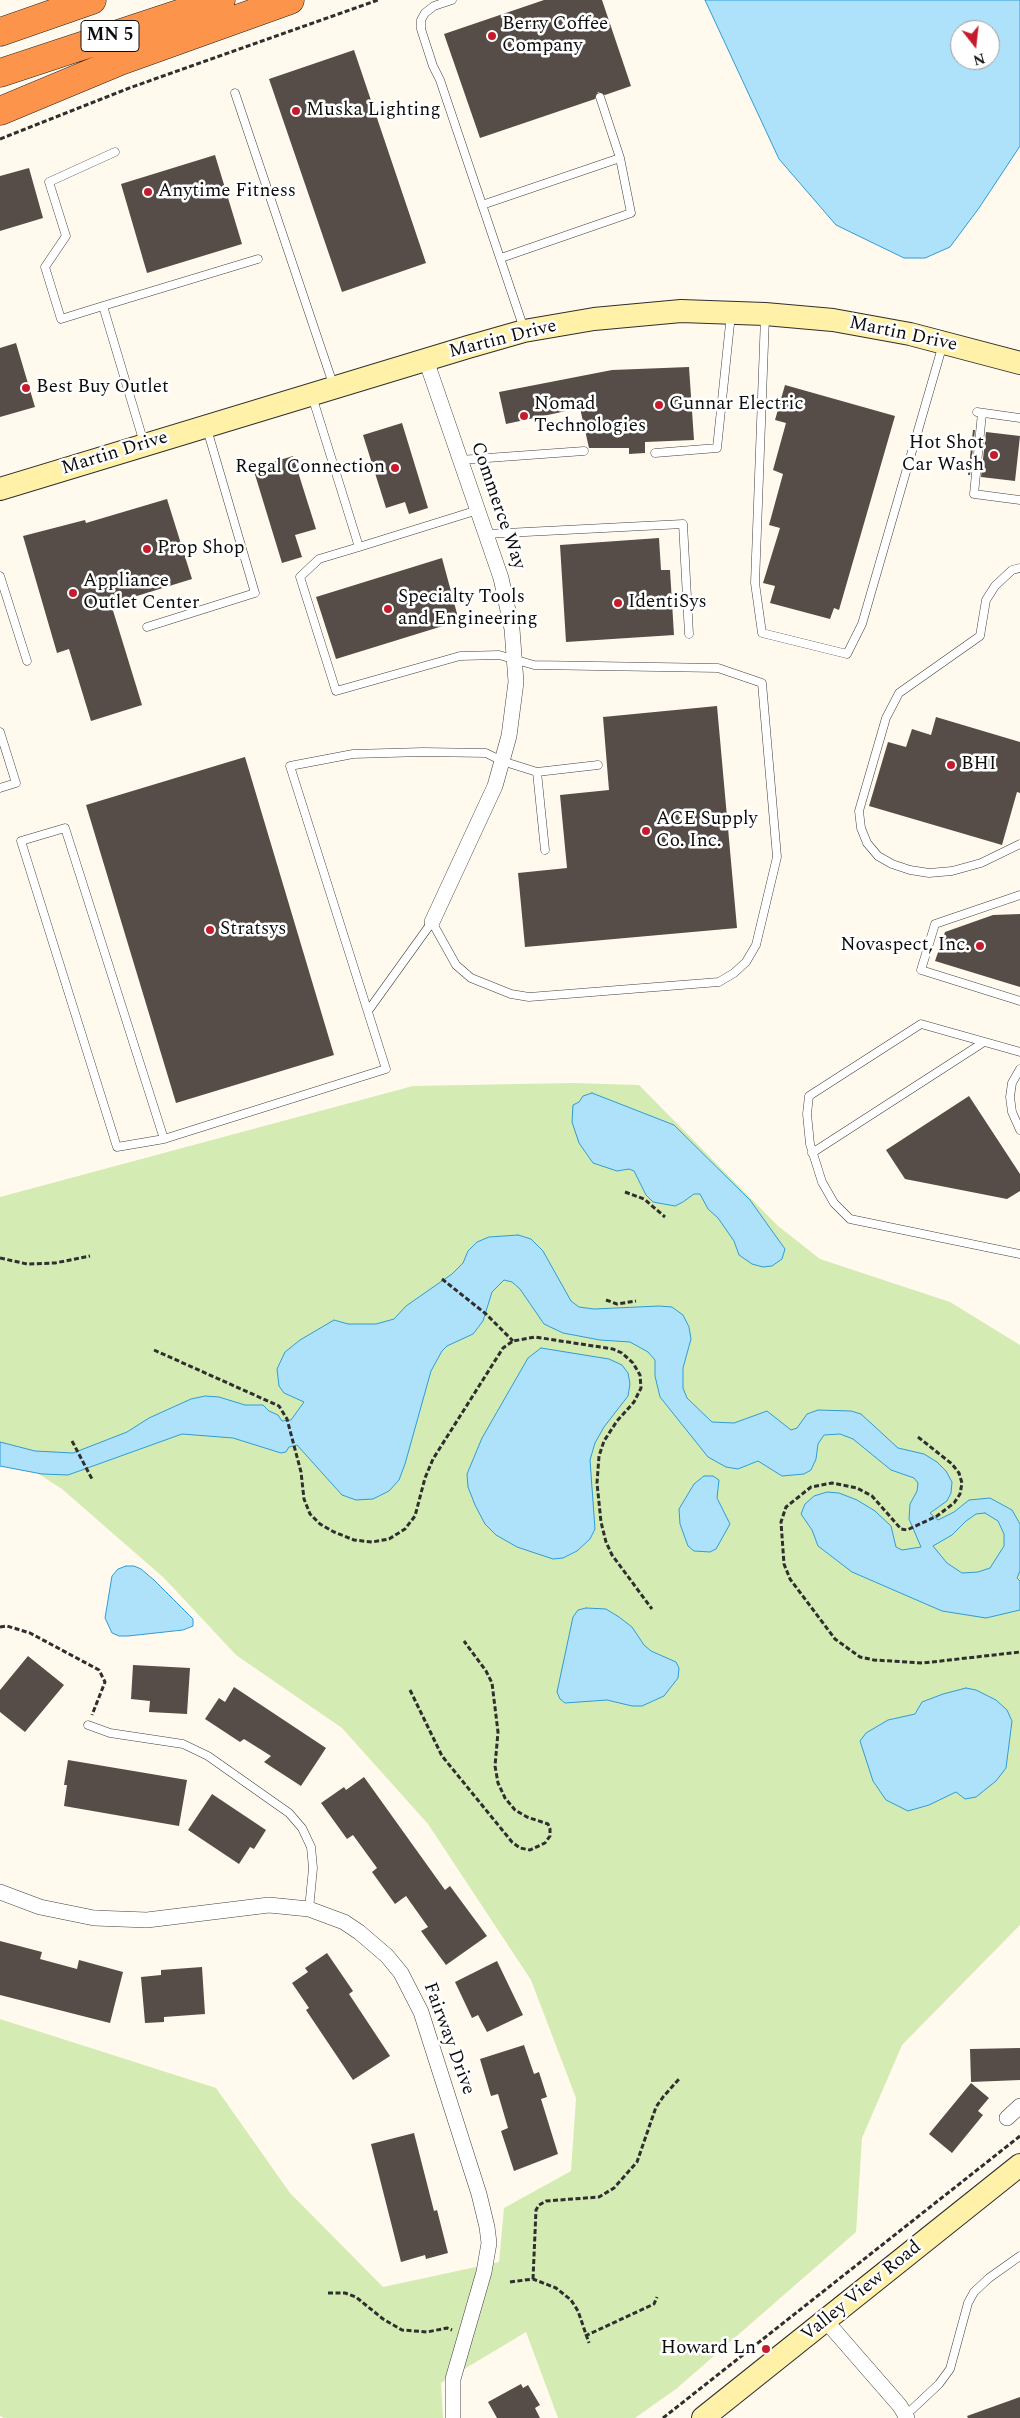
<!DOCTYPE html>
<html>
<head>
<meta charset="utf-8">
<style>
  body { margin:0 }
  #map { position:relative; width:1020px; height:2418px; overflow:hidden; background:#fffaed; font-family:Spectral,serif }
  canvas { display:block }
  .north { position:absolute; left:950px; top:20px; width:50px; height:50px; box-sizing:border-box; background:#fff; border:1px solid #9e9e9e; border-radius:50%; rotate:164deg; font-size:14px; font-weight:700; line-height:20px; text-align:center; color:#0d0d0d }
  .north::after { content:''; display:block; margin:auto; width:18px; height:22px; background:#c51c2d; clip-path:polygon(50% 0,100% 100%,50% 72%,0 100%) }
</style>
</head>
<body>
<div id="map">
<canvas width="1020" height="2418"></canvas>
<div class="north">N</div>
</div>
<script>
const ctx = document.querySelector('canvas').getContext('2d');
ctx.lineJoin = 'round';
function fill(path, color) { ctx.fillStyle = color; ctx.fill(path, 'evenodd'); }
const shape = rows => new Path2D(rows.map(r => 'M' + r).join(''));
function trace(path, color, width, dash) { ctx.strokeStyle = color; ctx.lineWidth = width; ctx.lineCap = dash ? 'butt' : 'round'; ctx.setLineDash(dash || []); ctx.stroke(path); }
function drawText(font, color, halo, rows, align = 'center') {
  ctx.font = font + ' Spectral,serif'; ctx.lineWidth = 5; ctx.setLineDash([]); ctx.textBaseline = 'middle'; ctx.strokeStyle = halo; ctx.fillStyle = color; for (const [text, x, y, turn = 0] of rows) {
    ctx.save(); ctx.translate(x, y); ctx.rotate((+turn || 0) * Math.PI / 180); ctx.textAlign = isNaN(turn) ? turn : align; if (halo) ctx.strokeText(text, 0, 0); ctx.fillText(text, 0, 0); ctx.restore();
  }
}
const green = shape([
  [571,1083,639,1085,778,1226,820,1259,950,1302,1020,1345,1020,1925,902,2045,862,2138,856,2232,676,2389,635,2418,558,2418,526,2332,441,2383,443,2418,4,2418,0,2416,0,2019,216,2088,290,2193,383,2287,499,2262,504,2208,571,2171,576,2098,531,1980,428,1824,342,1728,236,1655,164,1578,62,1489,20,1462,0,1457,0,1197,413,1086]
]);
const water = shape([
  [705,0,1020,0,1020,146,979,208,950,247,925,258,904,258,836,225,779,159,705,0],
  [960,30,990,30,990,60,960,60,960,30],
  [592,1093,674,1125,750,1200,785,1249,782,1259,772,1266,763,1267,752,1264,739,1255,734,1241,718,1218,708,1209,700,1194,694,1194,683,1202,675,1206,653,1202,646,1195,634,1171,629,1169,617,1171,593,1163,579,1143,572,1122,573,1105,579,1102,583,1096,592,1093],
  [518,1235,531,1239,543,1251,571,1301,579,1307,594,1309,659,1306,672,1307,683,1315,689,1327,691,1339,683,1368,683,1388,687,1398,712,1422,734,1423,767,1411,791,1430,797,1428,807,1414,818,1410,851,1411,861,1414,898,1448,924,1454,937,1462,946,1471,952,1482,951,1493,947,1501,930,1513,938,1520,954,1512,969,1500,990,1498,1012,1510,1020,1524,1020,1571,1017,1578,1020,1581,1020,1610,986,1618,942,1611,852,1572,818,1546,812,1530,801,1514,805,1504,814,1496,827,1492,839,1493,857,1500,875,1511,891,1526,896,1547,902,1550,921,1547,909,1519,910,1504,917,1491,918,1483,914,1478,891,1470,853,1439,840,1434,824,1435,818,1444,816,1459,811,1470,804,1474,782,1476,758,1461,738,1469,726,1467,708,1457,660,1397,655,1376,655,1360,648,1352,630,1342,600,1340,563,1333,544,1324,520,1289,512,1282,504,1280,492,1292,483,1321,473,1334,447,1346,442,1351,431,1371,405,1464,399,1480,389,1491,373,1499,356,1500,342,1495,297,1445,289,1447,286,1452,281,1453,233,1438,182,1434,68,1475,42,1474,0,1466,0,1442,35,1451,73,1453,127,1432,149,1418,191,1399,205,1396,219,1397,245,1405,263,1405,269,1411,278,1415,282,1421,291,1420,304,1402,284,1393,279,1386,277,1369,285,1352,300,1340,334,1320,348,1324,376,1324,394,1319,406,1306,452,1274,463,1263,468,1251,477,1242,489,1237,518,1235],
  [985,1513,998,1521,1004,1534,1004,1546,990,1568,978,1572,962,1573,947,1563,933,1546,952,1535,966,1521,976,1514,985,1513],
  [541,1348,609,1359,622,1365,628,1373,630,1384,628,1396,604,1427,595,1443,590,1460,595,1529,590,1539,577,1551,563,1558,553,1559,517,1547,496,1535,485,1524,475,1505,468,1487,467,1474,482,1438,528,1358,541,1348],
  [704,1476,713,1476,719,1480,717,1498,730,1524,716,1549,710,1552,694,1551,688,1546,680,1524,679,1509,694,1484,704,1476],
  [126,1566,134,1566,141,1569,154,1580,193,1619,193,1626,183,1630,128,1636,119,1636,112,1633,105,1618,112,1576,118,1569,126,1566],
  [586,1608,606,1609,619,1617,632,1627,644,1645,651,1651,676,1662,679,1668,678,1678,664,1696,642,1706,632,1706,607,1700,565,1703,560,1699,557,1692,573,1617,578,1610,586,1608],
  [966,1688,976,1690,996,1700,1007,1710,1012,1721,1006,1768,996,1781,976,1797,965,1799,956,1792,929,1805,908,1811,886,1800,873,1781,860,1741,866,1733,888,1720,915,1714,922,1702,943,1694,966,1688]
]);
const building = shape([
  [544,0,602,0,631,86,605,95,598,92,595,99,480,138,444,34],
  [354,50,426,263,342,292,269,79],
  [215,155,242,244,147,273,121,184],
  [29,168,43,218,0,231,0,176],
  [16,343,35,407,0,417,0,348],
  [689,367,694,440,645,442,645,453,629,454,629,448,589,448,580,408,506,424,499,392,612,370],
  [785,385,895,416,839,610,834,608,830,619,770,603,775,586,763,583,780,528,769,525,783,474,773,470,786,423,775,420],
  [402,423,428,508,409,514,405,502,386,508,363,435],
  [973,430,975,430,970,475,968,475],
  [986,432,1020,436,1015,481,981,477],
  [293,456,316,529,295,535,302,557,282,563,253,468],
  [167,499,192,579,111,604,142,705,91,721,69,649,57,653,23,536,85,520,86,523],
  [659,538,661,570,670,570,674,635,566,642,560,545],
  [442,558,459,621,336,659,316,597],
  [717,706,737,928,525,947,518,873,567,868,560,795,609,790,603,717],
  [936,717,1020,742,1020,793,1017,792,1002,845,869,806,888,742,906,747,912,729,931,735],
  [245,757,334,1055,176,1103,86,805],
  [1020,914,1020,987,935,961,945,932,993,915],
  [969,1096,1020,1174,1020,1191,1007,1199,905,1179,886,1150],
  [28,1656,64,1685,25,1732,0,1712,0,1690],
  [133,1665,190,1668,187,1714,149,1712,150,1701,131,1699],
  [234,1687,326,1748,301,1786,264,1762,271,1756,244,1739,240,1742,205,1719,219,1698,225,1702],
  [68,1760,187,1780,179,1826,64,1806,67,1785,64,1785],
  [364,1777,445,1890,450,1886,487,1936,446,1965,421,1931,428,1927,406,1896,395,1904,372,1872,377,1868,353,1835,347,1839,321,1803,344,1787,346,1790],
  [212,1794,266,1830,254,1849,250,1847,239,1864,188,1830],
  [0,1941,42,1952,40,1959,77,1969,79,1960,123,1972,110,2023,0,1995],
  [327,1953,353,1991,349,1994,390,2056,353,2080,306,2010,309,2008,292,1983,308,1972,305,1968],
  [497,1961,523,2015,487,2032,478,2015,472,2018,455,1982],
  [202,1967,205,2014,164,2017,164,2022,145,2023,141,1977,161,1975,161,1970],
  [524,2045,534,2074,539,2072,547,2097,541,2099,558,2154,514,2171,501,2131,508,2128,498,2094,491,2096,480,2059],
  [1020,2048,1020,2080,971,2082,970,2049],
  [971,2083,989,2098,978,2111,983,2115,952,2153,929,2134],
  [414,2133,434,2211,437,2210,448,2253,426,2259,425,2255,401,2262,371,2144],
  [521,2384,523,2388,528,2385,540,2405,535,2408,540,2418,497,2418,488,2402],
  [1020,2397,1020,2418,968,2418,967,2416]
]);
const path = shape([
  [0,139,132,87,378,0],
  [625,1192,644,1199,665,1217],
  [0,1258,27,1264,55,1263,90,1256],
  [442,1279,486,1314,513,1341],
  [606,1300,617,1304,636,1301],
  [154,1350,279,1406,287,1419,301,1472,304,1499,310,1514,320,1524,334,1532,354,1540,372,1542,389,1539,405,1529,415,1516,425,1478,433,1459,503,1348,513,1341,535,1337,613,1349,622,1353,633,1363,640,1375,641,1388,634,1402,617,1421,604,1441,599,1456,597,1483,601,1522,606,1542,612,1555,652,1609],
  [918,1437,952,1464,959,1473,962,1483,960,1494,954,1503,937,1516,907,1530,901,1529,872,1496,857,1488,832,1483,811,1487,786,1507,781,1522,784,1564,790,1579,835,1639,860,1657,874,1660,923,1663,1020,1652],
  [72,1441,92,1479],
  [0,1627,7,1626,30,1633,99,1670,105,1682,92,1715],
  [410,1690,442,1756,512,1842,520,1848,530,1850,545,1843,550,1836,550,1829,548,1824,527,1817,515,1810,505,1798,498,1783,495,1766,498,1732,492,1683,486,1671,464,1641],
  [533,2279,536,2210,539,2205,546,2201,599,2197,614,2188,637,2162,656,2107,663,2097,679,2079],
  [510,2282,533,2279,556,2288,571,2300,578,2311,589,2343],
  [328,2293,345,2293,356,2297,383,2319,402,2330,427,2332,447,2328,452,2330],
  [585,2336,654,2304,657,2297],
  [663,2418,1020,2136]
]);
const lane = shape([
  [452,0,434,6,425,13,421,20,421,29,433,66,440,80,524,329],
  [235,93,334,387],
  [482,205,620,158,600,97],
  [501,258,631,213,620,158],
  [103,306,61,319,45,267,66,236,49,182,115,152],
  [765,317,755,583,762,633,847,654,862,624,943,344],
  [312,396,359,547,478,510],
  [977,412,1020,418],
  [982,413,974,494,1020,500],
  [144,443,103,306,258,259],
  [655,453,717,448,731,314],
  [460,460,584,451],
  [486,534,683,524,689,634],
  [359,547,319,559,300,577,336,691,460,656,499,655,534,665,718,668,762,683,777,857,756,945,746,962,734,973,719,982,529,997,511,994,471,978,456,965,432,922,368,1011],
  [1020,568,1012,570,995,586,986,600,980,636,899,693,886,718,859,811,861,828,867,843,878,856,892,864,910,870,929,873,952,871,981,863,1020,844],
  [0,576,27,661],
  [147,627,255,593,207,429],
  [0,732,16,783,0,788],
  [537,772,545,850],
  [1020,895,935,924,921,970,1020,1001],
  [1020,1052,921,1024,809,1096,807,1114,810,1144,822,1182,834,1203,850,1219,1020,1254],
  [1020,1069,1012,1083,1010,1097,1012,1112,1020,1130],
  [164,1139,117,1147,21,841,65,828,164,1139,386,1069,290,766,353,754,423,752,486,753,502,761,537,772,598,765],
  [812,1153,984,1042],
  [88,1725,110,1733,183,1744,208,1756,289,1813,302,1828,311,1847,313,1868,309,1909],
  [906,2415,939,2384,950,2369,968,2303,974,2292,989,2278,1020,2256]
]);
const street = shape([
  [426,360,501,578,512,629,516,682,509,736,495,786,432,922],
  [0,1892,40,1907,94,1918,147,1920,269,1905,309,1909,344,1922,359,1932,387,1956,401,1973,421,2012,479,2194,487,2227,489,2243,484,2272,453,2379,453,2418],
  [1007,2118,1020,2106],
  [826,2321,900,2406,907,2418]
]);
const secondary = shape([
  [0,489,468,347,524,331,594,319,681,311,765,314,833,320,910,334,1020,363],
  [703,2418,1020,2165]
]);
const highway = shape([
  [0,32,92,0],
  [0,73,221,0],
  [0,111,120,61,290,0]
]);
const markers = [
  [492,36,5,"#c51c2d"],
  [296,111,5,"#c51c2d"],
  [148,192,5,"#c51c2d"],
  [26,388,5,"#c51c2d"],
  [659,405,5,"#c51c2d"],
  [524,416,5,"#c51c2d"],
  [994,455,5,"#c51c2d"],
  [395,468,5,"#c51c2d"],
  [147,549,5,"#c51c2d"],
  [73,593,5,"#c51c2d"],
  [618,603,5,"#c51c2d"],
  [388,609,5,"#c51c2d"],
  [951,765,5,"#c51c2d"],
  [646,831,5,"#c51c2d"],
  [210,930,5,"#c51c2d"],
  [980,946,5,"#c51c2d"],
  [766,2349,5,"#c51c2d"]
];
const shields = [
  [110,36,58]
];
const shieldNames = [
  ["MN 5",110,36]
];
const poiNames = [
  ["Berry Coffee",502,25],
  ["Company",502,47],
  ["Muska Lighting",306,111],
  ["Anytime Fitness",158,192],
  ["Best Buy Outlet",36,388],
  ["Nomad",534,405],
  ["Technologies",534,427],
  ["Gunnar Electric",669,405],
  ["Hot Shot",984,444,"right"],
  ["Car Wash",984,466,"right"],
  ["Regal Connection",385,468,"right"],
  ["Prop Shop",157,549],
  ["Appliance",83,582],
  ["Outlet Center",83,604],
  ["Specialty Tools",398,598],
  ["and Engineering",398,620],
  ["IdentiSys",628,603],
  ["BHI",961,765],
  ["ACE Supply",656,820],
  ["Co. Inc.",656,842],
  ["Stratsys",220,930],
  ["Novaspect, Inc.",970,946,"right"],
  ["Howard Ln",756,2349,"right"]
];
const streetNames = [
  ["Martin Drive",903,335,12],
  ["Martin Drive",503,340,-14],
  ["Martin Drive",115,454,-17],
  ["Commerce Way",497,506,71],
  ["Fairway Drive",448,2039,70],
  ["Valley View Road",862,2292,-39]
];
fill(green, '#d4ecb4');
fill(water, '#aee1fa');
trace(water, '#309cd5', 1);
fill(building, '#564d48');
trace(lane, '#404040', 9);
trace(street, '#404040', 16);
trace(secondary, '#2f2f2f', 24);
trace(highway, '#1e1e1e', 29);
trace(path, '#2f2f2f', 3, [5, 2.5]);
trace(lane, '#fff', 8);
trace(street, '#fff', 15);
trace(secondary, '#fff1a8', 22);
trace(highway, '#fd944c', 28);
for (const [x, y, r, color] of markers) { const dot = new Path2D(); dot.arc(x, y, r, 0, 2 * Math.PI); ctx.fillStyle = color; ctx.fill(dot); trace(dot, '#fff', 2); }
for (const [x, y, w] of shields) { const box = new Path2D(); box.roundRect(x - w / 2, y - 15.5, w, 31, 4); ctx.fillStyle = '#fff'; ctx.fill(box); trace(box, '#0d0d0d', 1); }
drawText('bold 18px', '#0d0d0d', null, shieldNames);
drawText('19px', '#0d0d0d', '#fff', poiNames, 'left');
drawText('19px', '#0d0d0d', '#fff', streetNames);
</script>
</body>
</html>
